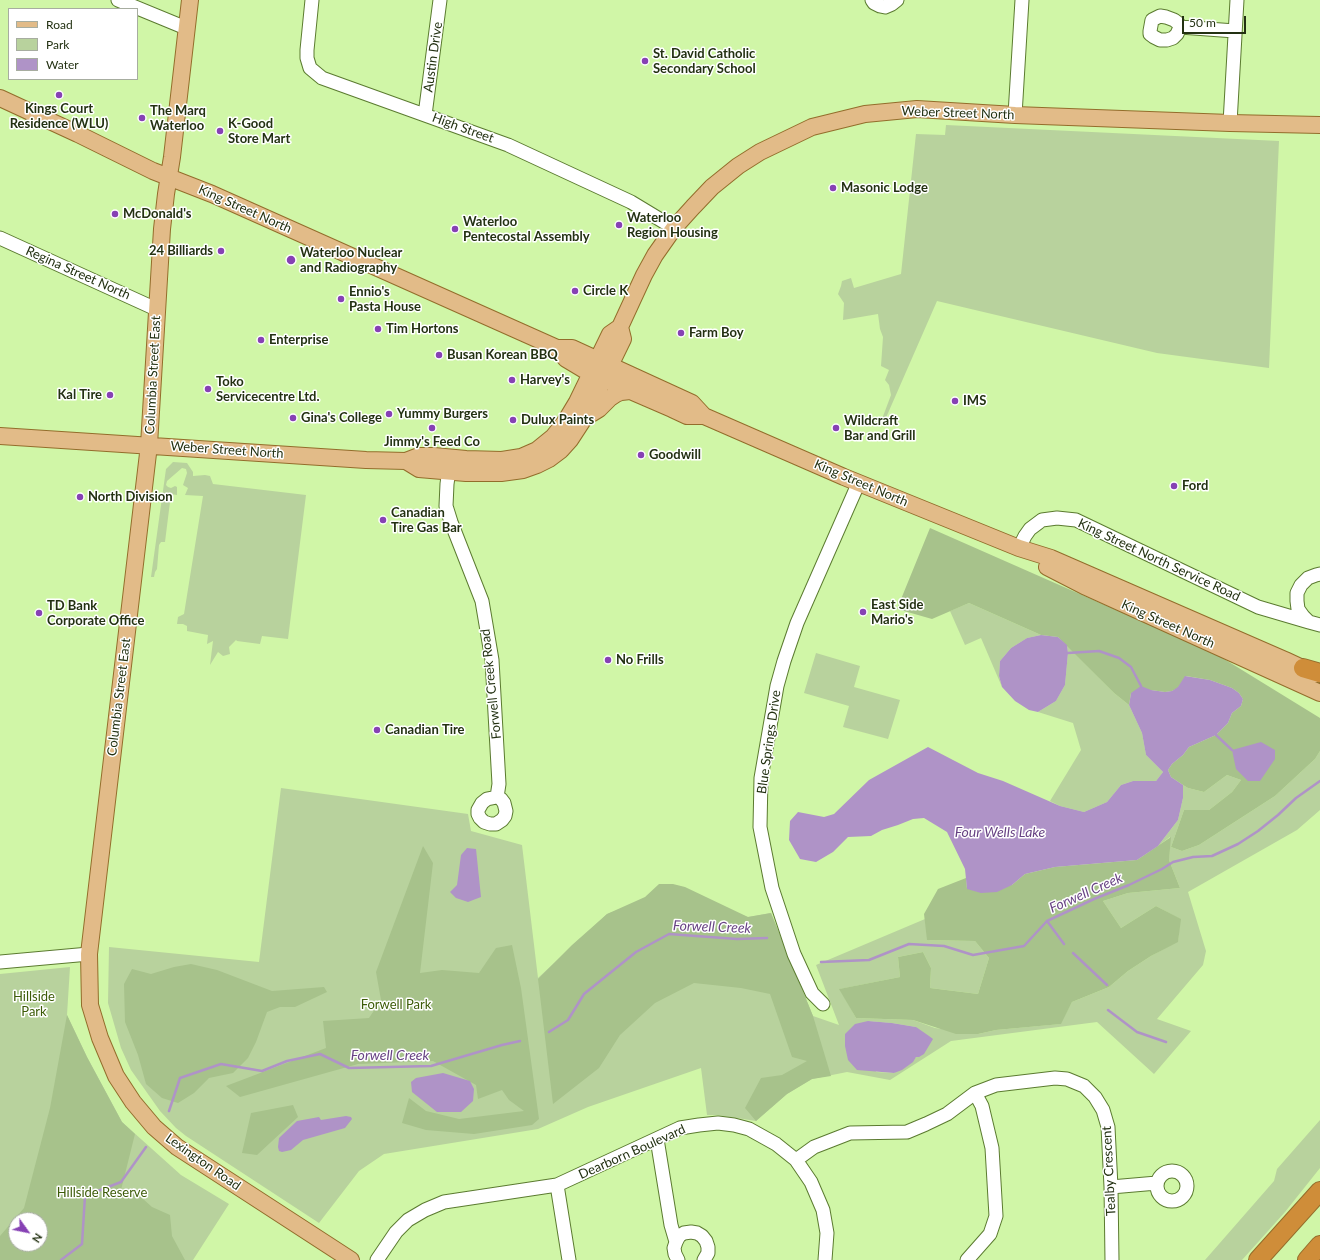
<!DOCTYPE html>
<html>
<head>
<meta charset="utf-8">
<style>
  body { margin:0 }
  #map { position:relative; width:1320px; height:1260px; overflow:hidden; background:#d0f6a7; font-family:Lato,sans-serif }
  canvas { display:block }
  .legend { position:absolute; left:8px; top:8px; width:130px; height:72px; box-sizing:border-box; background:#fff; border:1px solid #a7ada0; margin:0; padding:5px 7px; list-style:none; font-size:12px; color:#233112 }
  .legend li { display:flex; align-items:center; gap:8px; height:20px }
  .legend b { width:20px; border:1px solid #a7ada0 }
  .north { position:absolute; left:8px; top:1212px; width:40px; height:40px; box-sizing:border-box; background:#fff; border:1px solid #a7ada0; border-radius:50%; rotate:123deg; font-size:11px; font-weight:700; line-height:16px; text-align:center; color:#233112 }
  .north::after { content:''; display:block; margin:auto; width:14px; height:18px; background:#8641b4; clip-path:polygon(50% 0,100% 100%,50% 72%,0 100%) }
  .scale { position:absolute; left:1182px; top:16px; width:64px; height:18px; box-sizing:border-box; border:2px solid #233112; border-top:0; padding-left:5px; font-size:12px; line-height:14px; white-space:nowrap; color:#233112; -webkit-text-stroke:3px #fff; paint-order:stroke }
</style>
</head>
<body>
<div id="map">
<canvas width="1320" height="1260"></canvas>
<ul class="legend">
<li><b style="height:5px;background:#e2bb88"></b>Road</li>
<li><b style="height:11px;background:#b8d29d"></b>Park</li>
<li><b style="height:11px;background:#af93c7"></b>Water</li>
</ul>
<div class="north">N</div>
<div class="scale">50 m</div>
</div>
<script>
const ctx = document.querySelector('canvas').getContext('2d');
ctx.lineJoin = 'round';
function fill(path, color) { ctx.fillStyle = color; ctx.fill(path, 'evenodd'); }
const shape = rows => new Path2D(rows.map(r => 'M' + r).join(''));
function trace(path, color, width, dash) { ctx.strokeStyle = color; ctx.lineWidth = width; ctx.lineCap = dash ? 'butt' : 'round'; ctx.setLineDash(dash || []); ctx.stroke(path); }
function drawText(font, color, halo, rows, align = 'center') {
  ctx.font = font + ' Lato,sans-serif'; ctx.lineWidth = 3; ctx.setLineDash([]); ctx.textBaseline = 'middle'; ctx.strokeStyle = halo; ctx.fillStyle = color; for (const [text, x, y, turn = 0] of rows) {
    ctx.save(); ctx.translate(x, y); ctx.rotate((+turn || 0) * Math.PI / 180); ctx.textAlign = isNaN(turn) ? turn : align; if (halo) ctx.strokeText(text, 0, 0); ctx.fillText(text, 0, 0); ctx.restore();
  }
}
const green = shape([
  [946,125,1279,141,1269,368,1157,353,937,301,885,420,882,419,891,395,889,385,885,380,889,370,881,366,883,337,880,329,878,314,843,320,844,303,838,294,841,286,842,281,851,278,854,288,901,274,916,134,945,135],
  [173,462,187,463,193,472,193,476,205,475,210,476,213,484,306,495,288,639,262,636,260,644,237,641,236,640,229,647,230,654,223,656,218,652,210,665,213,641,207,644,208,635,187,631,187,626,183,624,177,624,178,617,184,614,203,496,185,495,188,488,183,485,187,473,186,469,182,468,167,481,166,485,168,487,171,488,175,486,177,487,177,495,171,494,165,542,161,542,159,545,157,569,155,572,154,577,151,577,166,469],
  [969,603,1041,635,1027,638,1011,648,1000,661,999,676,1002,687,981,638,965,645,950,611],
  [1067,645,1114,693,1129,705,1142,733,1146,755,1163,772,1156,781,1133,781,1121,785,1107,802,1084,812,1060,806,1050,801,1081,750,1073,723,1038,712,1056,701,1065,685,1068,653],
  [816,653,860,666,854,687,900,700,888,739,843,727,849,706,804,693],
  [1320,751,1320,810,1297,830,1188,892,1206,951,1203,965,1157,1019,1191,1031,1154,1074,1097,1022,951,1041,890,1080,847,1072,812,1079,787,1094,756,1121,717,1115,707,1115,701,1068,588,1107,538,1129,384,1154,359,1171,319,1223,186,1136,176,1128,160,1111,131,1070,121,1048,108,1003,109,947,259,962,281,788,468,814,471,831,522,845,538,978,607,914,669,890,748,917,771,913,813,1016,839,1025,816,965,925,919,928,940,975,941,989,958,978,994,930,988,931,968,923,952,898,957,900,977,840,989,856,1018,913,1020,935,1028,978,1034,996,1030,1060,1024,1072,1002,1109,987,1128,971,1151,956,1178,941,1180,919,1156,906,1121,928,1103,901,1128,893,1180,888,1169,860,1170,837,1158,846,1178,820,1183,798,1183,785,1188,788,1204,792,1227,775,1241,780,1232,792,1209,810,1184,810,1171,847,1182,851,1199,845,1275,796,1315,759],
  [868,1021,892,1023,916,1027,919,1057,916,1057,894,1073,876,1072],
  [70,967,67,1015,87,1057,122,1122,181,1175,229,1204,193,1260,0,1260,0,974],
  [16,1220,40,1220,40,1244,16,1244],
  [1320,1120,1320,1168,1285,1212,1242,1260,1205,1260,1274,1181,1277,1169]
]);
const forest = shape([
  [930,528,1216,654,1320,718,1320,751,1315,759,1275,796,1199,845,1182,851,1171,847,1184,810,1209,810,1232,792,1241,780,1227,775,1204,792,1188,788,1183,785,1171,777,1168,770,1172,764,1183,755,1189,747,1216,735,1228,723,1232,713,1241,706,1243,699,1239,693,1232,688,1210,680,1186,676,1178,688,1172,691,1165,692,1151,690,1131,693,1129,705,1114,693,1058,637,1041,635,969,603,932,619,897,609],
  [1171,837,1169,860,1180,888,1128,893,1103,901,1121,928,1156,906,1181,919,1178,942,1151,956,1128,971,1109,987,1072,1002,1061,1024,996,1030,978,1034,956,1034,913,1020,856,1018,839,989,900,977,898,957,923,952,931,968,930,988,978,994,989,958,975,941,927,940,924,914,938,889,966,878,967,889,1012,885,1025,874,1055,867,1137,860],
  [423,846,433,863,420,973,442,970,479,973,496,948,512,945,521,988,539,1119,532,1125,474,1134,426,1130,402,1123,409,1098,426,1111,459,1119,524,1111,509,1100,502,1090,478,1099,476,1085,433,1061,358,1064,240,1097,226,1086,326,1048,323,1021,369,1018,381,1000,376,972],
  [659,884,673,884,685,887,748,917,771,913,813,1016,831,1076,812,1079,787,1094,756,1121,745,1108,761,1078,782,1075,807,1061,792,1057,770,994,741,988,694,983,655,1003,620,1035,599,1068,553,1104,538,979,572,945,607,914,645,897],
  [191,964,217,970,272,991,324,987,327,992,295,1007,280,1007,267,1012,256,1042,248,1058,233,1073,209,1078,194,1093,178,1103,162,1098,146,1084,138,1055,125,1022,124,984,132,969,151,974,174,967],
  [67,1015,87,1057,122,1122,135,1134,121,1190,133,1190,152,1207,170,1215,172,1236,185,1260,0,1260,0,1236,24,1208,50,1108],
  [16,1220,40,1220,40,1244,16,1244],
  [293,1105,298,1117,257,1155,242,1153,251,1113]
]);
const water = shape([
  [1041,635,1058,637,1067,645,1068,653,1065,685,1056,701,1038,712,1029,710,1015,701,1002,687,999,676,1000,661,1011,648,1027,638],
  [1185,676,1210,680,1232,688,1239,693,1243,699,1241,706,1232,713,1228,723,1216,735,1189,747,1183,755,1172,764,1168,770,1171,777,1183,785,1183,798,1178,820,1158,846,1137,860,1055,867,1025,874,1012,885,997,892,981,893,967,889,965,869,947,832,924,818,913,819,898,825,882,830,871,836,848,837,833,852,816,862,800,859,789,840,790,821,798,812,824,817,834,814,869,780,928,747,978,773,1003,781,1060,806,1084,812,1107,802,1121,785,1133,781,1156,781,1163,772,1146,755,1142,733,1129,705,1131,693,1141,686,1151,690,1165,692,1172,691,1178,687],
  [1261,742,1275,750,1275,759,1260,781,1248,781,1236,769,1232,750],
  [467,848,476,849,481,897,468,902,456,898,450,892,457,885,461,855],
  [868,1021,892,1023,916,1027,929,1036,933,1039,924,1054,919,1057,916,1057,913,1062,902,1070,894,1073,857,1070,848,1060,845,1046,845,1034,855,1024],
  [443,1073,470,1081,474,1089,473,1101,461,1112,437,1112,412,1092,411,1082,416,1078],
  [346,1116,351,1117,352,1119,345,1128,303,1140,291,1150,282,1152,279,1151,278,1147,279,1138,297,1121,319,1117,321,1120]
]);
const stream = shape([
  [1068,653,1099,651,1119,658,1131,667,1141,686],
  [1216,735,1232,750],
  [1047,921,1064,944],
  [1073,953,1107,985],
  [821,962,869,960,909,944,944,946,973,955,1024,946,1047,921,1094,899,1129,885,1162,869,1173,862,1193,857,1212,856,1238,844,1258,831,1278,815,1296,798,1320,781],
  [1108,1010,1137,1032,1166,1042],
  [549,1032,568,1020,584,994,636,952,669,934,737,939,767,938],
  [169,1111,180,1078,221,1064,262,1071,287,1061,320,1054,349,1068,431,1066,502,1045,520,1041],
  [61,1260,82,1244,85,1196,121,1182,146,1147]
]);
const minor = shape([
  [118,0,186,28],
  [312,0,307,50,307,58,310,68,322,78,508,145,631,202,674,228],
  [872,0,874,3,880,6,885,7,892,4,897,0],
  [1180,27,1177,34,1173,38,1167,40,1160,40,1154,37,1150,34,1150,31,1152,20,1160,16,1166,17,1174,20,1178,23,1180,27,1235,31],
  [425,115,440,0],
  [1015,115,1022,0],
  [1230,123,1237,0],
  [0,238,156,309],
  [450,462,447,484,446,506,451,522,482,601,492,660,499,784,497,797,501,799,504,803,506,811,505,816,502,820,496,824,490,824,484,822,480,818,478,814,478,810,482,803,487,799,497,797],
  [1019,548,1025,536,1030,529,1042,520,1057,518,1076,520,1258,607,1309,622],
  [1320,574,1316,575,1308,578,1301,585,1297,593,1297,601,1298,609,1303,616,1309,622,1320,625],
  [0,962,89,954],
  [823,1004,812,993,794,954,772,888,760,827,761,778,777,686,784,661,797,623,859,482],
  [657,1139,671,1225,676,1242],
  [796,1160,814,1147,850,1133,907,1132,926,1124,947,1114,975,1093,996,1085,1055,1078,1067,1079,1084,1086,1095,1097,1103,1110,1108,1127,1111,1187,1112,1260],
  '1157 1186a15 15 0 1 1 30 0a15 15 0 1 1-30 0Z',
  [557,1185,569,1260],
  [1111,1187,1157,1183],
  [377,1260,396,1232,408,1220,425,1210,444,1202,557,1185,680,1128,699,1125,718,1123,734,1125,749,1129,776,1144,796,1160,811,1182,823,1210,827,1233,825,1260],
  [678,1260,675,1254,674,1248,676,1242,679,1236,684,1233,691,1232,697,1233,702,1236,706,1241,708,1247,708,1253,704,1260],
  [967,1260,990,1234,996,1216,992,1148,982,1106,975,1093]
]);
const major = shape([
  [190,0,172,157,166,194,162,229,149,445,89,954,90,1005,100,1038,116,1076,133,1102,154,1127,177,1147,214,1171,351,1260],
  [0,98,78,134,153,171,212,194,557,348,572,348,692,403,704,416],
  [557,348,566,359,591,374,672,409,687,416,704,416,844,477,1019,548,1051,558,1285,660,1315,674],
  [586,417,599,409,610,398,616,394,621,392,630,391],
  [0,436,366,460,406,461,419,456,434,456,466,459,502,460,521,457,537,450,553,437,565,422,577,402,610,334,620,327,644,275,655,255,674,228,693,207,712,187,738,166,760,152,812,127,865,114,917,109,1015,115,1230,123,1320,125],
  [406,461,419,469,466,473,501,473,523,470,537,465,549,459,561,450,570,440,585,417,623,339,620,327],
  [1047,567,1084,586,1320,693]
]);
const highway = shape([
  [1303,668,1320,673],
  [1258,1260,1320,1191],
  [1307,1260,1320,1245]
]);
const markers = [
  [645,61,4,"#8641b4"],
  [59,95,4,"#8641b4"],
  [142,118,4,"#8641b4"],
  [220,131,4,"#8641b4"],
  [833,188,4,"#8641b4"],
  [115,214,4,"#8641b4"],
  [619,225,4,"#8641b4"],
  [455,229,4,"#8641b4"],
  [221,251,4,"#8641b4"],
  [291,260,5,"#8641b4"],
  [575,291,4,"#8641b4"],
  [341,299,4,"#8641b4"],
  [378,329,4,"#8641b4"],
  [681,333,4,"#8641b4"],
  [261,340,4,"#8641b4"],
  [439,355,4,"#8641b4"],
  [512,380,4,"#8641b4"],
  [208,389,4,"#8641b4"],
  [110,395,4,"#8641b4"],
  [955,401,4,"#8641b4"],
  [389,414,4,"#8641b4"],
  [293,418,4,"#8641b4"],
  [513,420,4,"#8641b4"],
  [432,428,4,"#8641b4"],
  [836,428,4,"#8641b4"],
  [641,455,4,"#8641b4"],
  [1174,486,4,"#8641b4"],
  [80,497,4,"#8641b4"],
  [383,520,4,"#8641b4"],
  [863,612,4,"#8641b4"],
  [39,613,4,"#8641b4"],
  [608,660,4,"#8641b4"],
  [377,730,4,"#8641b4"]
];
const poiNames = [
  ["St. David Catholic",653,54],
  ["Secondary School",653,69],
  ["Kings Court",59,109,"center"],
  ["Residence (WLU)",59,124,"center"],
  ["The Marq",150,111],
  ["Waterloo",150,126],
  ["K-Good",228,124],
  ["Store Mart",228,139],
  ["Masonic Lodge",841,188],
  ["McDonald's",123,214],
  ["Waterloo",627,218],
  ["Region Housing",627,233],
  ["Waterloo",463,222],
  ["Pentecostal Assembly",463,237],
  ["24 Billiards",213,251,"right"],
  ["Waterloo Nuclear",300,253],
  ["and Radiography",300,268],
  ["Circle K",583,291],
  ["Ennio's",349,292],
  ["Pasta House",349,307],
  ["Tim Hortons",386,329],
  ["Farm Boy",689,333],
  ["Enterprise",269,340],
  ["Busan Korean BBQ",447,355],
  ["Harvey's",520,380],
  ["Toko",216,382],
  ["Servicecentre Ltd.",216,397],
  ["Kal Tire",102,395,"right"],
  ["IMS",963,401],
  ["Yummy Burgers",397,414],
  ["Gina's College",301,418],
  ["Dulux Paints",521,420],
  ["Wildcraft",844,421],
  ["Bar and Grill",844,436],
  ["Jimmy's Feed Co",432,442,"center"],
  ["Goodwill",649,455],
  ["Ford",1182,486],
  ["North Division",88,497],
  ["Canadian",391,513],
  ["Tire Gas Bar",391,528],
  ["East Side",871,605],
  ["Mario's",871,620],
  ["TD Bank",47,606],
  ["Corporate Office",47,621],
  ["No Frills",616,660],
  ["Canadian Tire",385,730]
];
const streetNames = [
  ["Austin Drive",433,57,-82],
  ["Weber Street North",958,113,2],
  ["High Street",463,128,20],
  ["King Street North",245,209,24],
  ["Regina Street North",78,273,24],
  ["Columbia Street East",153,375,-87],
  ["Weber Street North",227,450,4],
  ["King Street North",861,483,23],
  ["King Street North Service Road",1159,560,25],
  ["King Street North",1168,624,24],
  ["Forwell Creek Road",491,684,-96],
  ["Columbia Street East",119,697,-83],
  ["Blue Springs Drive",769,742,-82],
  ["Dearborn Boulevard",632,1152,-24],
  ["Lexington Road",203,1162,35],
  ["Tealby Crescent",1109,1171,-93]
];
const parkNames = [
  ["Hillside",34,997],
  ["Park",34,1012],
  ["Forwell Park",396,1005],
  ["Hillside Reserve",102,1193]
];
const waterNames = [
  ["Four Wells Lake",1000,832],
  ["Forwell Creek",1086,893,-24],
  ["Forwell Creek",712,927,2],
  ["Forwell Creek",390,1055]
];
fill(green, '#b8d29d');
fill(forest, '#a7c28b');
fill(water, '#af93c7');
trace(stream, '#af93c7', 2.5);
trace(minor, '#5b7b30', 15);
trace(major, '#936d2b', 18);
trace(highway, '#936d2b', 20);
trace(minor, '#fff', 13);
trace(major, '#e2bb88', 16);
trace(highway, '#cf8d39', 18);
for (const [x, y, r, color] of markers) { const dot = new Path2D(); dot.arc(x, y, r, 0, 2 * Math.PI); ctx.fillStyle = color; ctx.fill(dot); trace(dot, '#fff', 1.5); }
drawText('bold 13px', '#233112', '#fff', poiNames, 'left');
drawText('13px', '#233112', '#fff', streetNames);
drawText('13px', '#3c5b07', '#fff', parkNames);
drawText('italic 14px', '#684384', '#fff', waterNames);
</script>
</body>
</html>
